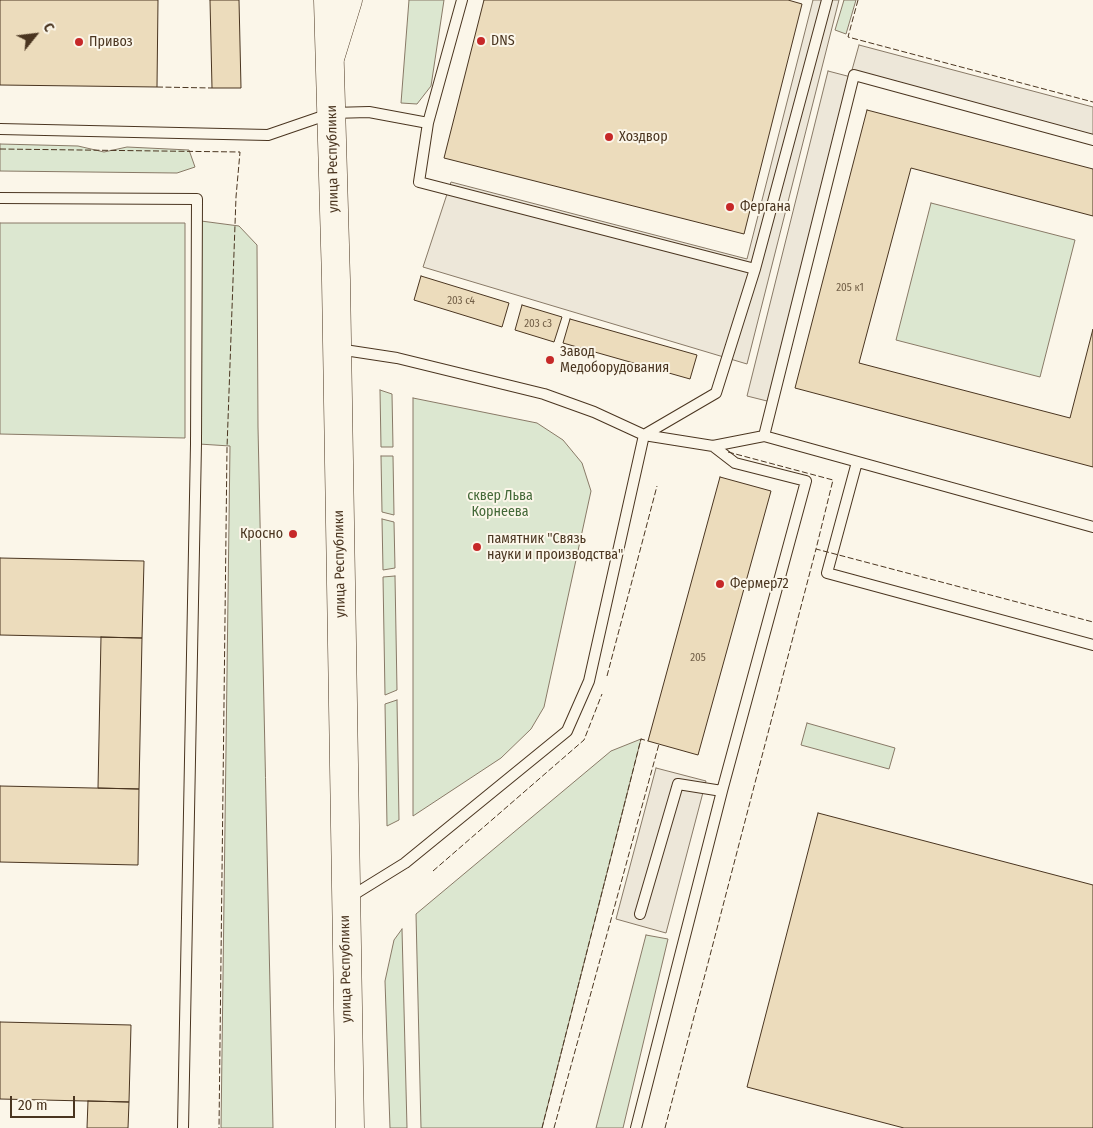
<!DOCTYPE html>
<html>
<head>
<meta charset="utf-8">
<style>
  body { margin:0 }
  #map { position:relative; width:1093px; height:1128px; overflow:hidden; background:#fbf6e9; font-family:"Fira Sans Condensed",sans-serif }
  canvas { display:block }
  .north { position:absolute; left:10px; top:10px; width:50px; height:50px; -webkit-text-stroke:4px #fbf6e9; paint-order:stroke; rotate:61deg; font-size:14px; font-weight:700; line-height:20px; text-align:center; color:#4a3520 }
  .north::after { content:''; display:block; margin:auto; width:18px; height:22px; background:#4a3520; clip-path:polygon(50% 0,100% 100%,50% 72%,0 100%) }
  .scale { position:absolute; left:10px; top:1096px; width:65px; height:22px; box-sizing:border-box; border:2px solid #4a3520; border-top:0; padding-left:6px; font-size:15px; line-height:18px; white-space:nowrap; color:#4a3520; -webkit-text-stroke:4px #fbf6e9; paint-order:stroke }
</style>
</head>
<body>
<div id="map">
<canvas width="1093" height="1128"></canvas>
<div class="north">С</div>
<div class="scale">20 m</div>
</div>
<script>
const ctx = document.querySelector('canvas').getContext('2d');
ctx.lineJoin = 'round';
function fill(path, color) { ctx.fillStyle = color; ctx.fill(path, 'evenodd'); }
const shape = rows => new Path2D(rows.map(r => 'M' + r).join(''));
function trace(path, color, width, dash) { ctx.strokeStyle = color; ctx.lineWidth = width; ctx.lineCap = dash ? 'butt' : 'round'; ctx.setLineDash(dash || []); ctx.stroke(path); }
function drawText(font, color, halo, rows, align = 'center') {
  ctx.font = font + ' "Fira Sans Condensed",sans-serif'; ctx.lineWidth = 4; ctx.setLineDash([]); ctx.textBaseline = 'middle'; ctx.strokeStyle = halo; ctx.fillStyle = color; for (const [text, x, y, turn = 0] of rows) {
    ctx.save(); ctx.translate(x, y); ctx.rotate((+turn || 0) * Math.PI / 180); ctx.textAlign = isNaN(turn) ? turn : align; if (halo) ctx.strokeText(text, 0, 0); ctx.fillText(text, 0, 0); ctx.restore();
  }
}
const green = shape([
  [409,0,444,0,431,86,417,104,401,103,409,0],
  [844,0,856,0,846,34,835,30,844,0],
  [0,144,78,146,104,152,127,147,189,150,195,167,177,173,0,171,0,144],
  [931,203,1075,240,1040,377,896,340,931,203],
  [201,221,239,226,257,245,258,427,273,1128,221,1128,230,446,199,444,201,221],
  [0,223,185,223,185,438,0,434,0,223],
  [380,390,392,394,393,447,381,447,380,390],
  [413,398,537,423,563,440,582,463,591,491,544,707,531,729,501,758,413,816,413,398],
  [381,456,393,456,394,515,382,512,381,456],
  [382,519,394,522,395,568,383,570,382,519],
  [395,576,397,690,385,695,383,577,395,576],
  [397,700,399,820,387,826,385,704,397,700],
  [807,723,895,748,889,769,801,745,807,723],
  [641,739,542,1128,421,1128,416,914,611,751,641,739],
  [402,929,407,1128,390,1128,385,981,394,940,402,929],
  [646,935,668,939,623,1128,596,1128,646,935]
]);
const parking = shape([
  [813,0,839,0,747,364,423,267,451,182,747,259,813,0],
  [859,45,1093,107,1093,135,852,70,859,45],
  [828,71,851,77,771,402,747,396,828,71],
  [656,768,706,781,666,933,616,919,656,768]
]);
const building = shape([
  [0,0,158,0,157,87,0,85,0,0],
  [210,0,239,0,241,88,212,88,210,0],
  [484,0,788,0,802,4,744,234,444,158,484,0],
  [867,110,1093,169,1093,216,911,168,859,363,1070,418,1093,329,1093,467,795,388,867,110],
  [421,276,509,303,502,327,414,300,421,276],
  [522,305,562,317,554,342,515,330,522,305],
  [570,319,697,355,690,379,563,343,570,319],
  [720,477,771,491,698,755,648,741,720,477],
  [0,558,144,561,142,638,0,635,0,558],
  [101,637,142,638,139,789,98,788,101,637],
  [0,786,139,789,138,865,0,862,0,786],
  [818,813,1093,885,1093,1128,904,1128,747,1087,818,813],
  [0,1022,131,1025,129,1102,0,1099,0,1022],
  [88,1101,129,1102,128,1128,87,1128,88,1101]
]);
const service = shape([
  [462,0,428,123,419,182,755,269],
  [0,129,268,135,332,113,369,112,428,123],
  [0,198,197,199,196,444,183,1128],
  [338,349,397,358,544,394,594,412,644,435,589,681,567,731,405,863,350,897],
  [644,435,716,393,755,269,827,0],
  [764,436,854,75,1093,140],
  [713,446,764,436,1093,527],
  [857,462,827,573,1093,645],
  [640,914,678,784,722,791,806,481,735,463,713,446,644,435],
  [636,1128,722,791]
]);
const secondary = shape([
  [331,55,348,0]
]);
const primary = shape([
  [328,0,336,280,350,1128]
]);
const fence = shape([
  [858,0,848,37,1093,102],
  [157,87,212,88],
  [0,149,240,152,236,197,227,448,219,1128],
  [728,452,833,480,816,549,1093,622],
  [607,676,657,486],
  [433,871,584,740,602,694],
  [542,1128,641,739,648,741],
  [554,1128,659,744],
  [665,1128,816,549]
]);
const markers = [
  [481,41,5,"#c62828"],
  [79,42,5,"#c62828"],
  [609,137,5,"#c62828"],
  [730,207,5,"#c62828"],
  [550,360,5,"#c62828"],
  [293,534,5,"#c62828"],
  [477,547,5,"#c62828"],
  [720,584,5,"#c62828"]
];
const numberNames = [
  ["205 к1",850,288],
  ["203 c4",461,301],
  ["203 c3",538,324],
  ["205",698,658]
];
const poiNames = [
  ["DNS",491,41],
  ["Привоз",89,42],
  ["Хоздвор",619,137],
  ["Фергана",740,207],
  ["Завод",560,352],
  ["Медоборудования",560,368],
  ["Кросно",283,534,"right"],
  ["памятник \"Связь",487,539],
  ["науки и производства\"",487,555],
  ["Фермер72",730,584]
];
const streetNames = [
  ["улица Республики",333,159,-91],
  ["улица Республики",340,564,-91],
  ["улица Республики",346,969,-91]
];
const parkNames = [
  ["сквер Льва",500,496],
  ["Корнеева",500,512]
];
fill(green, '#dce7d0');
trace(green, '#887966', 1);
fill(parking, '#ede7d9');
trace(parking, '#887966', 1);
fill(building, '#ecdcbc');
trace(building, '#4a3520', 1);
trace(service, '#4a3520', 12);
trace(secondary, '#4a3520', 29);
trace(primary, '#4a3520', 29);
trace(service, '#fbf6e9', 10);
trace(secondary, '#fbf6e9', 28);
trace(primary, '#fbf6e9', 28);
trace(fence, '#4a3520', 1, [6, 2.5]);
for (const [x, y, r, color] of markers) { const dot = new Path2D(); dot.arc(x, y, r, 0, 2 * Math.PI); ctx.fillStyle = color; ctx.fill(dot); trace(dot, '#fbf6e9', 2); }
drawText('11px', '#725f47', null, numberNames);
drawText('14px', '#4a3520', '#fbf6e9', poiNames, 'left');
drawText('14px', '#4a3520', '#fbf6e9', streetNames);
drawText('14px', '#436837', '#fbf6e9', parkNames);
</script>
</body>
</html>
